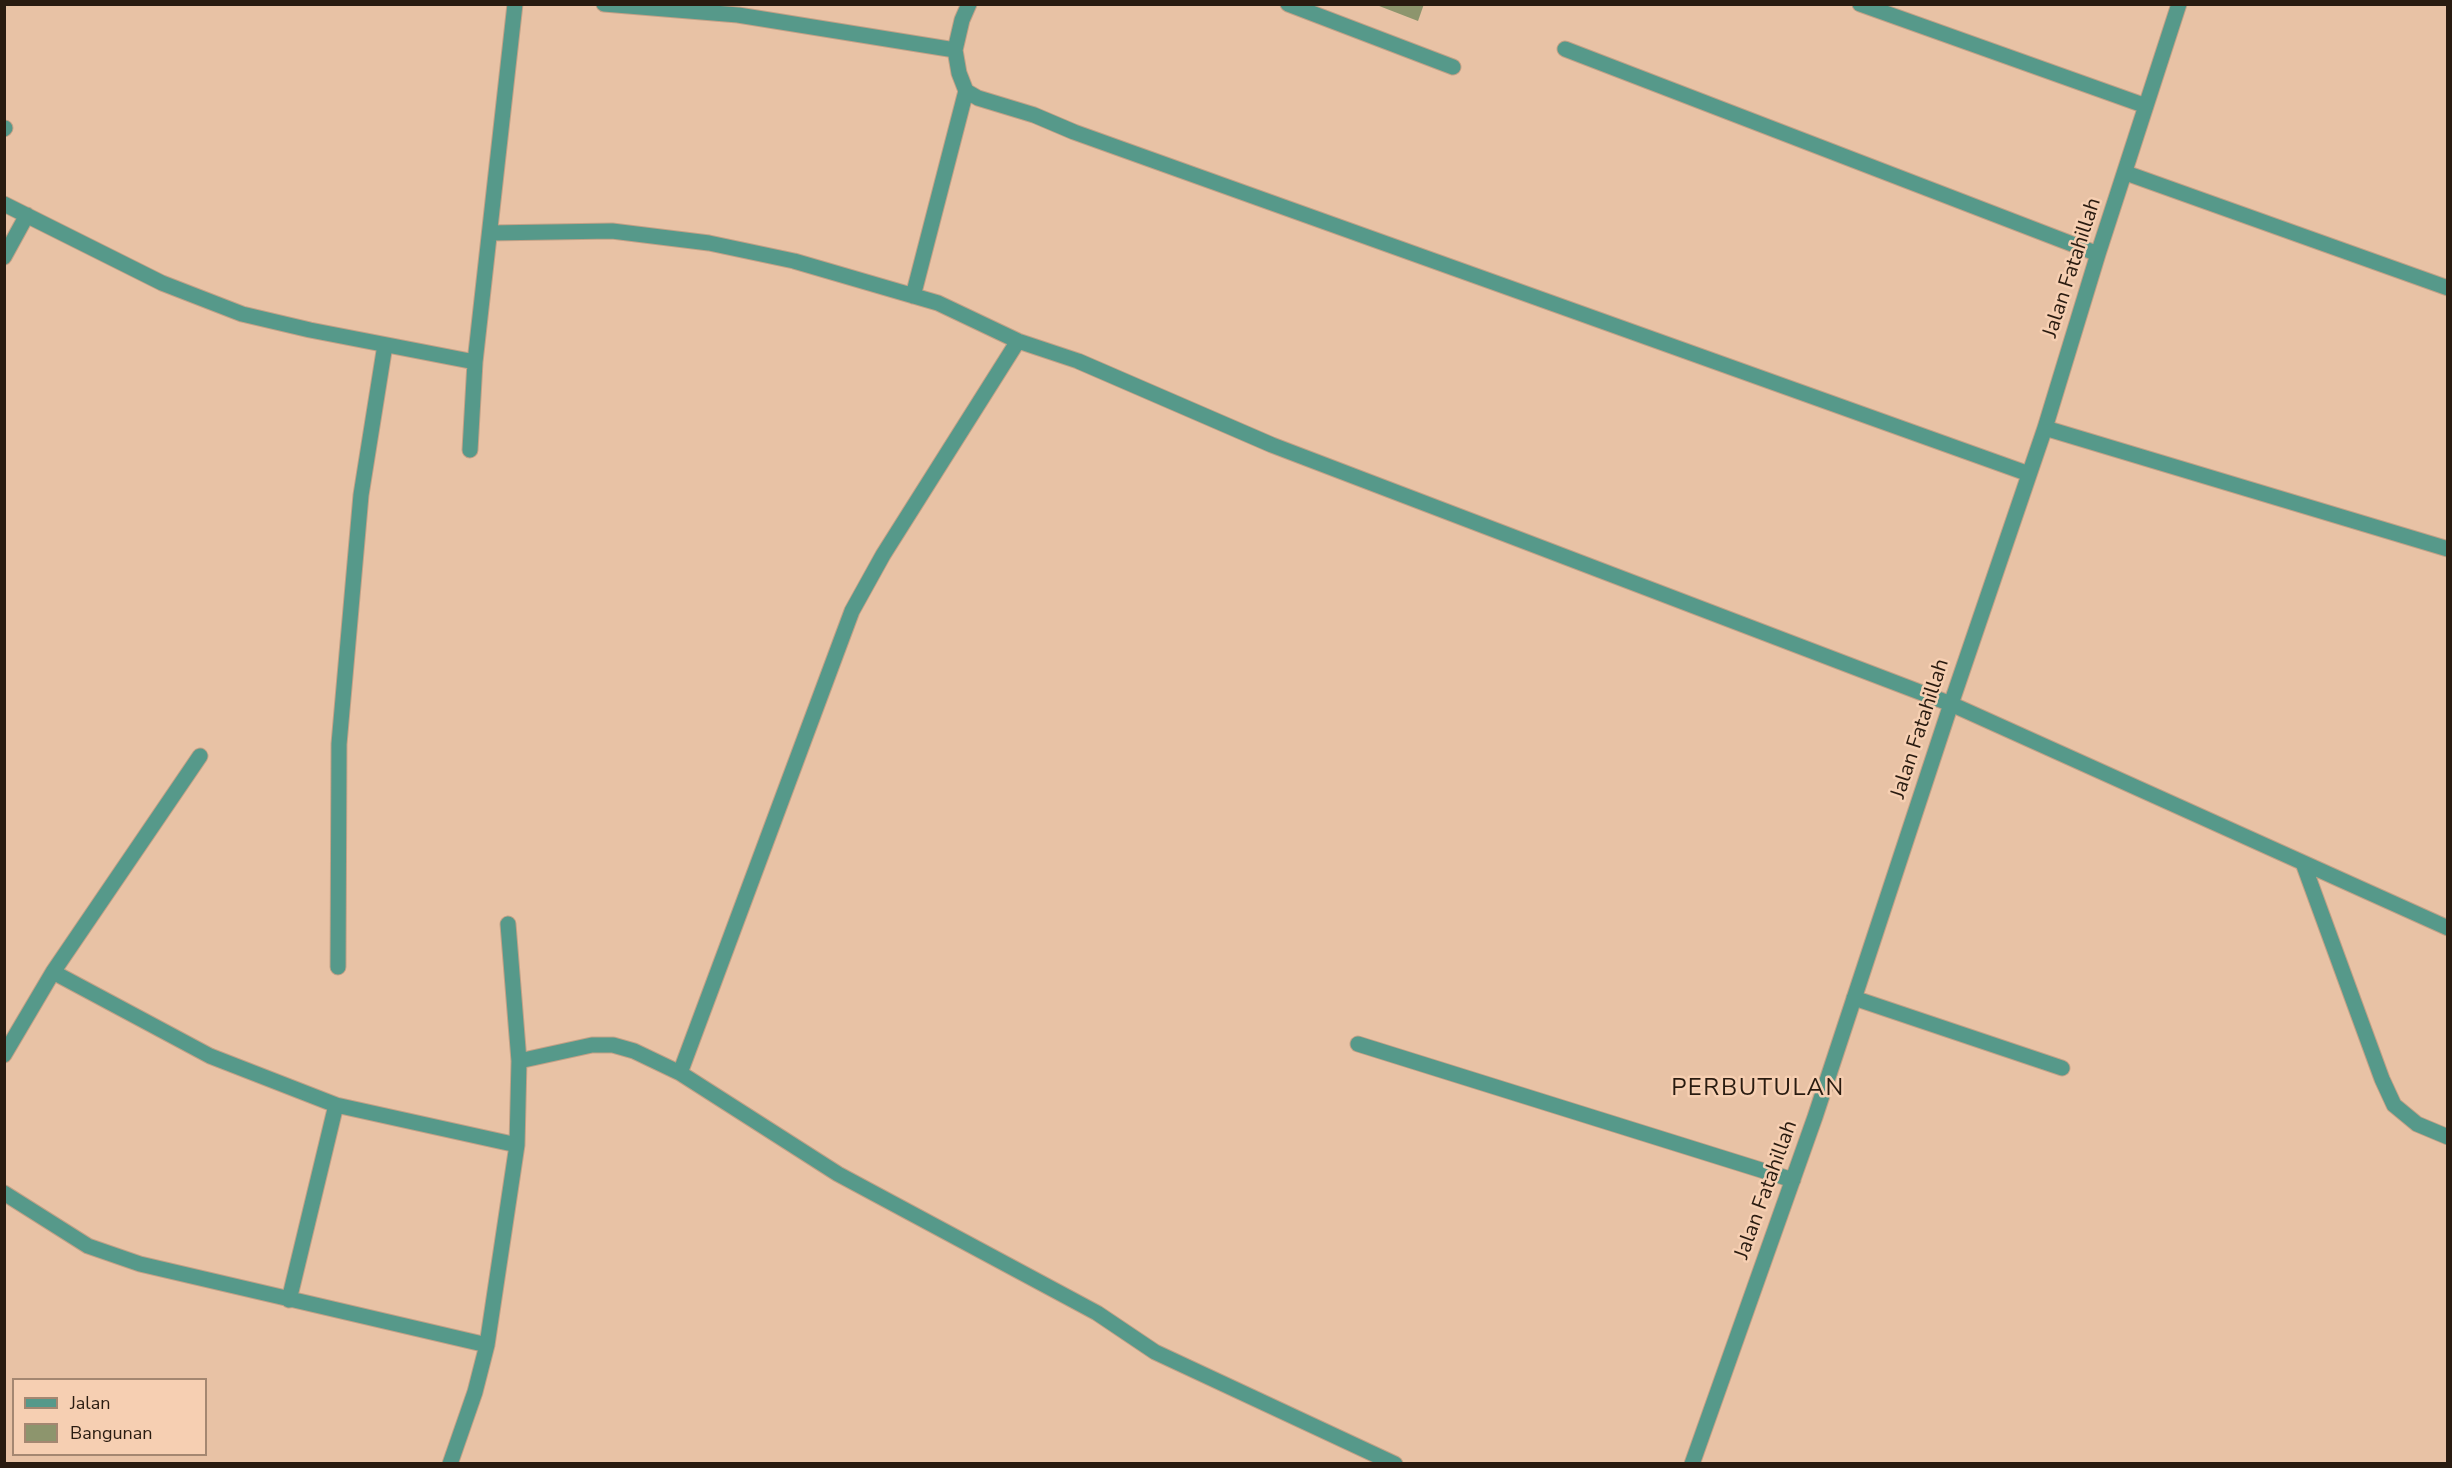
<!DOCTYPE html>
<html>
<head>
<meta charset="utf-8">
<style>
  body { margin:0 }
  #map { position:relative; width:2452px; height:1468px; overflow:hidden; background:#e8c2a5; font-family:"Nunito Sans",sans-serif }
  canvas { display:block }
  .frame { position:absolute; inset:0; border:6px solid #291b10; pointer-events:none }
  .legend { position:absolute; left:12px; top:1378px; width:195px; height:78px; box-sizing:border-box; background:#f6cfb2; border:2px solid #a48771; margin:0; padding:8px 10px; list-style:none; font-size:18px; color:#291b10 }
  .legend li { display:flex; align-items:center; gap:12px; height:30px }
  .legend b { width:30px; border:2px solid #a48771 }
</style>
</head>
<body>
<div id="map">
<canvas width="2452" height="1468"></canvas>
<div class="frame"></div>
<ul class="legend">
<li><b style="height:8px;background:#56998a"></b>Jalan</li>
<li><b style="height:16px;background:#8d956d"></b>Bangunan</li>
</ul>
</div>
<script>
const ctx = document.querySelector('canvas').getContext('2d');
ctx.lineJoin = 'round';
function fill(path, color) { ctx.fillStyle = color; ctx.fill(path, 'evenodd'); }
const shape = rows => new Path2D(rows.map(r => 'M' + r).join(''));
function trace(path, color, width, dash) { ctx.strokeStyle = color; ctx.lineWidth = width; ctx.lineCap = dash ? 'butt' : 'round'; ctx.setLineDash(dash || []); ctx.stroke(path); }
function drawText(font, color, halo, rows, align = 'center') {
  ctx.font = font + ' "Nunito Sans",sans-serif'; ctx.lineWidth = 5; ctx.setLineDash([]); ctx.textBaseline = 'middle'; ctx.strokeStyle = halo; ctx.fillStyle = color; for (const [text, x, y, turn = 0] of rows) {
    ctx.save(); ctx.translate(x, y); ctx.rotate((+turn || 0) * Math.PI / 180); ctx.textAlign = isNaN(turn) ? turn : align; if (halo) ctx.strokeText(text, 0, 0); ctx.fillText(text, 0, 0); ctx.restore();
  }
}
const building = shape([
  [1374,4,1424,4,1418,21]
]);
const minor = shape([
  [604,4,738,15,955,50],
  [969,4,962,20,955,50,959,73,966,91,978,98,1034,115,1074,132,2029,474],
  [1288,4,1453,67],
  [1860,4,2146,106],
  [1565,49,2098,254],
  [4,129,5,128],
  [2126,173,2448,288],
  [4,204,162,283,242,314,310,330,475,362,515,4],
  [490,233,612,231,709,243,794,261,938,303,1018,341,1078,361,1272,445,1951,704,2448,928],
  [4,257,27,215],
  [913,296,966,91],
  [2045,428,2448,549],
  [470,450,475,362],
  [2303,863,2382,1079,2394,1105,2417,1124,2448,1137],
  [338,967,339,744,361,495,385,345],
  [53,972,210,1056,336,1105,517,1145],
  [1854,998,2062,1068],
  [1358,1044,1793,1180],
  [4,1055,53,972,200,756],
  [519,1061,592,1045,613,1045,634,1051,680,1073,838,1174,1097,1313,1155,1352,1395,1464],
  [680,1073,852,611,883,555,1018,341],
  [4,1193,88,1246,140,1264,487,1345],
  [289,1300,336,1105],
  [450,1464,475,1392,487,1345,517,1145,519,1061,508,924],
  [1692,1464,1815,1117,1951,704,2045,428,2098,254,2179,4]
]);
const streetNames = [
  ["Jalan Fatahillah",2073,268,-72],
  ["Jalan Fatahillah",1921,729,-72],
  ["Jalan Fatahillah",1767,1190,-70]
];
const quarterNames = [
  ["PERBUTULAN",1758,1089]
];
fill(building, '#8d956d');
trace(minor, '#c2a187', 17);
trace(minor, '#56998a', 15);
drawText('21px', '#291b10', '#f6cfb2', streetNames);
ctx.letterSpacing = '1.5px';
drawText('24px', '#291b10', '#f6cfb2', quarterNames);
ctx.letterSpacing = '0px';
</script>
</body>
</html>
